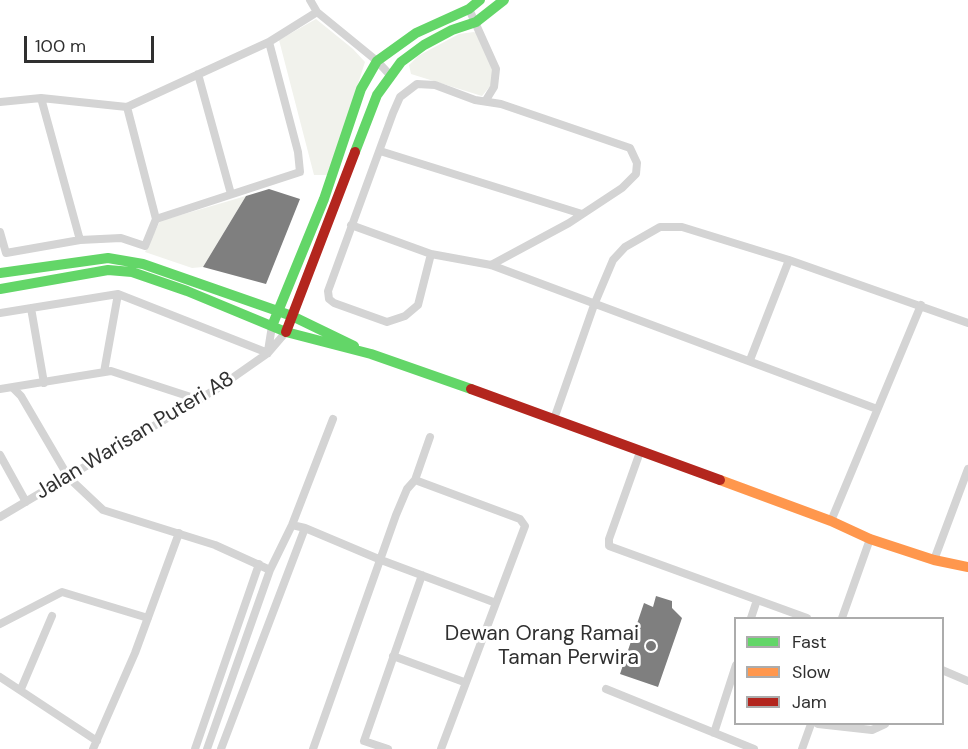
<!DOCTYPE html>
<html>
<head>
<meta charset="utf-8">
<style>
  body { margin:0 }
  #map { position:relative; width:968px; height:749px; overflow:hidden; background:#fff; font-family:"DM Sans",sans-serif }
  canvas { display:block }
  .legend { position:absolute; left:734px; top:617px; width:210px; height:108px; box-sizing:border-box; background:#fff; border:2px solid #acacac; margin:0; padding:8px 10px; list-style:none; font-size:18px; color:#303030 }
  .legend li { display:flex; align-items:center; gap:12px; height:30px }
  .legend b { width:30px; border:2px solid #acacac }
  .scale { position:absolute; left:24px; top:36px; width:130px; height:27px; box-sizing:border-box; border:3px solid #303030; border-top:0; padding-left:8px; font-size:18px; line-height:21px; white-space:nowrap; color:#303030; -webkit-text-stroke:4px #fff; paint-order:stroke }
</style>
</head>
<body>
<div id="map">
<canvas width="968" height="749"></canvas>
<ul class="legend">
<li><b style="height:8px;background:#63d668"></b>Fast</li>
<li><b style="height:8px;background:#ff974d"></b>Slow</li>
<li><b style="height:8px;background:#b3261e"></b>Jam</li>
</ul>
<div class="scale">100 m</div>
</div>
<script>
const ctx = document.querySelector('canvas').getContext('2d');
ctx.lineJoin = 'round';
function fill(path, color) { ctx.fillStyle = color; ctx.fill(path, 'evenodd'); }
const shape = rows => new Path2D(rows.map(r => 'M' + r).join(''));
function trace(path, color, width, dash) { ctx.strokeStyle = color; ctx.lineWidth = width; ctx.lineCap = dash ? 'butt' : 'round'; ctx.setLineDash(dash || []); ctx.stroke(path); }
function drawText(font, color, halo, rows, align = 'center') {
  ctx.font = font + ' "DM Sans",sans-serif'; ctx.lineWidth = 6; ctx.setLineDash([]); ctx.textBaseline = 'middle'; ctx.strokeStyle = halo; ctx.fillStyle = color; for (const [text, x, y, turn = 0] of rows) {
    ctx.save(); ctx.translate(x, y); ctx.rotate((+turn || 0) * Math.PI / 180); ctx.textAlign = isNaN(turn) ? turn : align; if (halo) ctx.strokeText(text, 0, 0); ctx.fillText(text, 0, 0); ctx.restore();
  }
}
const green = shape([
  [316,19,353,49,365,62,329,175,314,175,279,40],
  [474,32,482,36,493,65,491,85,482,96,411,74,409,65,418,56,459,34],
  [246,196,203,267,192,268,145,252,160,221]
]);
const building = shape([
  [269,189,300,199,266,284,203,267,246,196],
  [656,596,672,601,672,608,682,618,658,687,620,674,644,603,653,607]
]);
const street = shape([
  [310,0,317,12,377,61,390,75],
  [469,9,496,69,494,87,486,100],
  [198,74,231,194],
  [41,98,80,240],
  [0,102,41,98,127,107,269,42,317,12],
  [127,107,156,219],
  [380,151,582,214],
  [351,225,431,254,491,265,877,409],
  [0,232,6,253,80,240,121,238,145,246,156,219,300,172,298,152,269,42],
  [431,254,418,305,405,316,387,322,334,303,329,299,328,291,393,113,400,97,417,84,435,85,475,100,501,104,630,148,637,163,636,174,622,188,569,223,491,265],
  [31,308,44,383],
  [0,313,118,294,268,353],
  [268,351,272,326],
  [750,360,789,260],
  [104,372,118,294],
  [13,388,21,396,69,478,103,510,215,545,270,570],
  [0,389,111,371,200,400],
  [554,419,594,305,613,260,625,247,660,227,682,227,789,260,968,323],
  [640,452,609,539,609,546,807,618],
  [0,455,26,502],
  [415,480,520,519,525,526,441,749],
  [0,517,218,388,268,353,286,332],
  [831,521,921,305],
  [292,525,305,528,381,560,496,603],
  [934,560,968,469],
  [751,618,757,600],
  [842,618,870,539],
  [0,624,62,592,148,618],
  [393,656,464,682],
  [942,670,968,681],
  [0,677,97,741],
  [21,689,52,616],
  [606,689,754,749],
  [818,724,872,730,885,724],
  [714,733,736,665],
  [93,749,135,653,179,533],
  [195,749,259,564],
  [207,749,270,570,292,525,333,419],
  [221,749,305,528],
  [313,749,396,515,407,489,415,480,430,437],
  [388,749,364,741,422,575],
  [802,749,811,724]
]);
const fast = shape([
  [355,152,377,95,401,62,424,45,452,30,476,22,504,0],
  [0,273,108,258,143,264,292,316,354,346],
  [0,289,108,270,132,272,187,291,286,332,371,354,471,389],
  [272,326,324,199,361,89,377,61,416,33,469,9,480,0]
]);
const slow = shape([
  [720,480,831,521,870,539,934,560,968,567]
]);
const jam = shape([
  [286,332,355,152],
  [471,389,720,480]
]);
const markers = [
  [651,646,6,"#787878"]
];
const streetNames = [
  ["Jalan Warisan Puteri A8",135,436,-31]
];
const poiNames = [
  ["Dewan Orang Ramai",639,634],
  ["Taman Perwira",639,658]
];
fill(green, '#f1f2ec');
fill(building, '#7f7f7f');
trace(street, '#d4d4d4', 8);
trace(fast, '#63d668', 10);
trace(slow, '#ff974d', 10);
trace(jam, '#b3261e', 10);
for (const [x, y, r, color] of markers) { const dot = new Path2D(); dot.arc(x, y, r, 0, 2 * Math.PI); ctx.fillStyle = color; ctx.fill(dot); trace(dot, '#fff', 2); }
drawText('21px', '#303030', '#fff', streetNames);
drawText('21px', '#303030', '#fff', poiNames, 'right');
</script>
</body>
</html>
